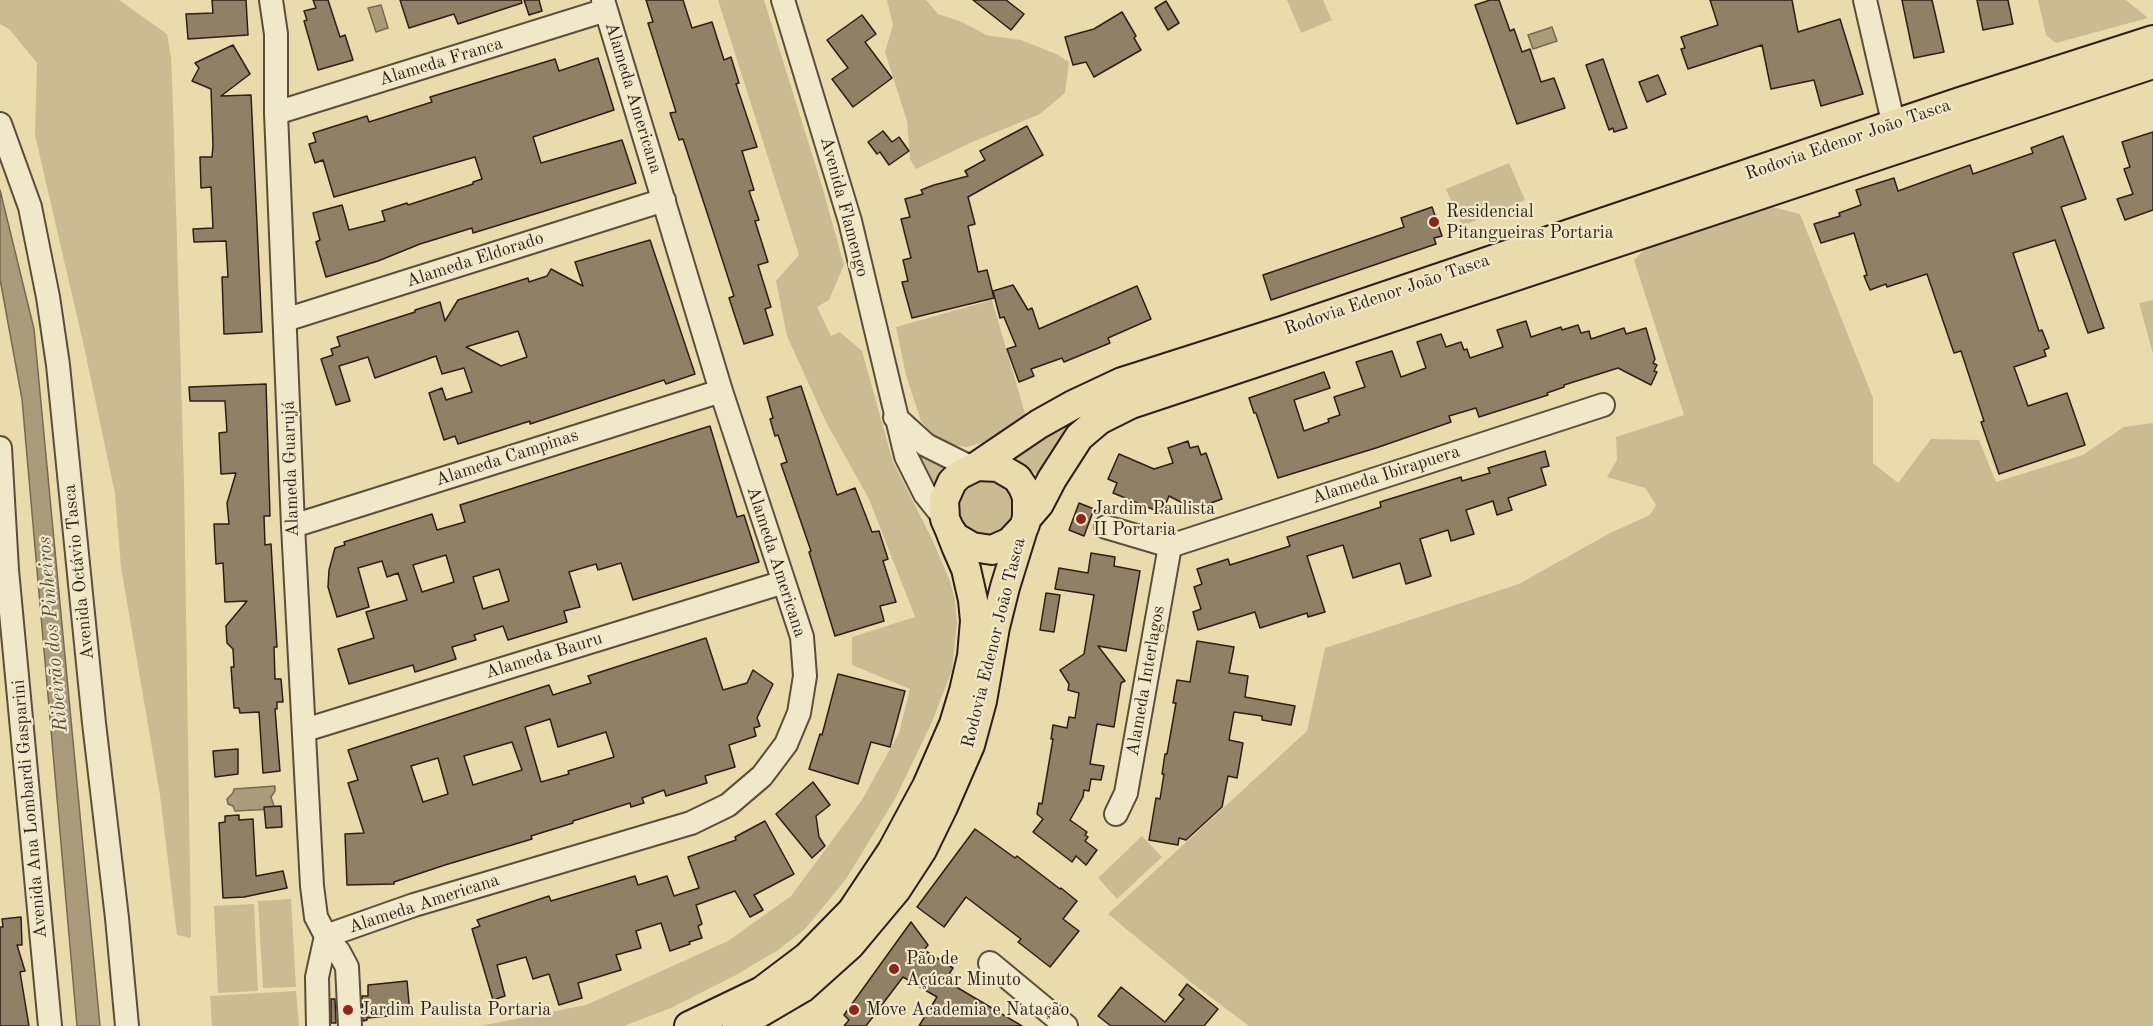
<!DOCTYPE html>
<html>
<head>
<meta charset="utf-8">
<style>
  body { margin:0 }
  canvas { display:block; background:#eadbad }
</style>
</head>
<body>
<canvas width="2153" height="1026"></canvas>
<script>
const ctx = document.querySelector('canvas').getContext('2d');
ctx.lineJoin = 'round';
function fill(path, color) { ctx.fillStyle = color; ctx.fill(path, 'evenodd'); }
const shape = rows => new Path2D(rows.map(r => 'M' + r).join(''));
function trace(path, color, width, dash) { ctx.strokeStyle = color; ctx.lineWidth = width; ctx.lineCap = dash ? 'butt' : 'round'; ctx.setLineDash(dash || []); ctx.stroke(path); }
function drawText(font, color, halo, rows, align = 'center') {
  ctx.font = font + ' "Old Standard TT",serif'; ctx.lineWidth = 4.5; ctx.setLineDash([]); ctx.textBaseline = 'middle'; ctx.strokeStyle = halo; ctx.fillStyle = color; for (const [text, x, y, turn = 0] of rows) {
    ctx.save(); ctx.translate(x, y); ctx.rotate((+turn || 0) * Math.PI / 180); ctx.textAlign = isNaN(turn) ? turn : align; if (halo) ctx.strokeText(text, 0, 0); ctx.fillText(text, 0, 0); ctx.restore();
  }
}
const green = shape([
  [0,0,119,0,167,34,171,57,173,106,184,481,191,938,177,935,160,795,121,567,115,494,85,351,35,135,37,63,9,29,0,24],
  [718,0,764,0,822,186,844,265,829,300,817,307,831,336,840,332,862,351,893,462,933,541,950,581,955,600,957,623,952,670,932,722,895,799,846,879,805,929,778,950,736,975,671,1008,624,1026,480,1026,586,1005,728,941,791,896,862,800,899,733,910,689,852,665,852,637,915,617,869,499,826,422,787,336,776,281,799,255],
  [887,0,926,0,938,14,962,22,986,35,1021,40,1056,54,1069,62,1065,93,1040,114,970,143,916,169,910,159,907,121,885,52,893,25],
  [1287,0,1323,0,1332,20,1301,33],
  [2038,0,2126,0,2148,18,2056,43,2046,35],
  [1509,163,1525,200,1462,226,1446,189],
  [1772,207,1800,214,1873,398,1873,463,1898,483,1931,439,1979,440,1996,482,2083,455,2124,427,2153,423,2153,1026,1249,1026,1193,984,1108,914,1307,731,1325,648,1519,584,1610,533,1650,515,1656,505,1645,488,1607,477,1617,460,1616,437,1684,415,1634,260,1647,247,1729,218],
  [992,300,1026,417,982,443,966,447,948,444,933,435,921,421,906,375,896,327],
  [2153,300,2153,354,2139,303],
  [1112,395,1066,433,1044,463,1039,476,1012,456],
  [918,453,951,467,940,475,935,491,922,468],
  [972,477,1009,482,1018,520,990,541,958,526,957,490],
  [1142,836,1162,857,1117,899,1098,878],
  [291,899,296,987,263,988,258,901],
  [254,904,258,991,218,993,214,906],
  [296,991,299,1026,212,1026,210,996]
]);
const water = shape([
  [381,5,388,28,376,32,368,8,381,5],
  [1552,27,1557,41,1533,49,1528,35,1552,27],
  [0,190,34,329,100,1026,77,1026,22,399,0,279,0,190],
  [275,786,275,791,271,797,275,809,235,811,233,806,228,804,227,799,233,793,234,789,275,786]
]);
const building = shape([
  [212,0,246,0,248,35,188,39,186,14,213,13,212,0],
  [313,0,328,0,340,37,345,35,353,60,318,70,304,21,307,20,304,11,316,8,313,0],
  [400,0,521,0,522,3,458,24,454,14,409,28,400,0],
  [524,0,539,0,542,11,529,15,524,0],
  [646,0,683,0,692,28,712,22,724,60,731,57,739,83,736,84,757,147,742,151,754,190,749,191,759,220,755,221,768,262,758,265,771,307,765,309,773,335,744,344,729,298,734,296,714,234,683,139,679,140,670,113,676,112,648,23,653,22,646,0],
  [973,0,1006,0,1024,14,1011,30,973,0],
  [1490,0,1499,0,1510,31,1514,29,1522,52,1530,49,1541,82,1554,78,1565,108,1517,124,1475,5,1490,0],
  [1710,0,1792,0,1798,32,1840,19,1863,94,1821,106,1814,80,1771,89,1762,45,1688,69,1681,49,1685,48,1681,37,1718,25,1710,0],
  [1902,0,1932,0,1944,52,1914,58,1902,0],
  [1977,0,2008,0,2013,24,1983,30,1977,0],
  [1166,1,1179,23,1168,30,1155,8,1166,1],
  [1122,12,1136,36,1134,38,1141,50,1094,77,1086,62,1073,65,1065,37,1094,29,1122,12],
  [862,15,876,34,865,42,892,78,853,107,832,79,848,68,827,40,862,15],
  [233,45,250,74,221,96,251,95,262,332,224,334,222,277,228,277,226,241,194,242,193,229,213,228,211,187,201,188,200,157,212,157,213,146,211,89,192,81,199,68,195,63,233,45],
  [598,58,614,110,533,137,541,163,622,140,636,183,473,233,472,228,420,244,378,261,326,277,316,242,320,240,313,213,342,205,349,230,385,221,382,211,407,203,408,205,473,184,473,182,482,179,475,157,334,197,323,160,315,163,309,144,316,142,313,133,367,116,369,122,432,102,430,97,555,59,559,71,598,58],
  [1603,59,1627,128,1614,132,1613,128,1609,130,1586,65,1603,59],
  [1658,75,1666,94,1647,102,1639,82,1658,75],
  [1027,126,1043,155,968,197,975,224,968,226,978,272,987,270,994,298,912,318,902,282,908,281,903,260,911,258,901,219,910,217,905,199,923,194,921,190,934,185,968,176,965,171,985,160,980,151,1027,126],
  [883,131,892,142,899,137,909,151,889,165,880,152,877,154,868,142,883,131],
  [2153,132,2153,210,2125,220,2117,199,2133,194,2124,169,2130,167,2122,142,2153,132],
  [2063,136,2086,199,2061,207,2104,328,2088,333,2055,240,2013,253,2039,331,2042,330,2049,348,2044,350,2046,356,2014,367,2028,406,2067,393,2085,445,1999,474,1981,422,1984,421,1961,351,1954,353,1927,274,1887,287,1886,284,1870,290,1864,276,1867,275,1854,233,1821,243,1814,224,1840,216,1839,213,1861,205,1856,190,1894,178,1898,191,1970,165,1973,174,2033,153,2031,148,2063,136],
  [1432,207,1442,236,1434,238,1436,244,1271,300,1263,275,1404,227,1401,218,1432,207],
  [650,240,695,374,666,384,664,380,530,424,530,421,458,444,455,436,444,440,429,393,442,388,446,400,472,392,464,368,442,374,436,356,375,378,368,357,339,366,350,401,336,405,321,359,333,355,331,349,340,346,337,337,415,312,415,310,440,302,445,321,458,300,528,278,529,282,547,276,551,269,583,286,575,262,650,240],
  [518,331,527,357,501,366,466,347,518,331],
  [1013,285,1028,310,1032,308,1039,329,1137,286,1151,319,1108,338,1110,343,1064,362,1062,358,1031,369,1034,376,1019,382,1007,349,1016,346,1004,317,1000,318,993,291,1013,285],
  [1526,321,1531,337,1561,327,1562,330,1578,325,1581,333,1589,331,1591,339,1624,328,1626,334,1646,328,1655,359,1653,363,1657,365,1654,371,1657,372,1651,385,1618,368,1564,385,1564,387,1547,393,1548,395,1479,417,1476,408,1449,416,1451,422,1376,448,1278,478,1256,413,1254,413,1249,398,1324,372,1330,388,1294,400,1304,431,1329,422,1328,419,1340,415,1334,397,1365,387,1356,362,1392,351,1401,377,1426,368,1417,342,1441,334,1446,347,1461,342,1464,350,1467,349,1470,358,1503,347,1497,330,1526,321],
  [266,384,270,516,264,516,265,545,271,544,277,647,274,647,275,679,281,679,283,702,277,702,277,709,275,709,280,771,263,773,259,712,240,713,239,708,234,708,231,667,234,667,233,649,227,643,226,626,247,601,225,602,223,563,216,564,214,524,229,524,227,503,236,473,221,474,219,433,227,432,225,401,190,401,189,387,266,384],
  [801,386,837,495,855,488,872,532,879,531,888,559,883,561,896,602,880,606,884,621,835,636,809,552,811,551,781,464,787,462,778,435,775,436,770,419,773,418,767,397,801,386],
  [710,426,737,517,744,515,759,562,633,600,621,563,598,570,596,564,569,572,580,607,564,611,567,622,508,640,503,626,474,635,476,640,452,647,456,659,415,672,413,665,349,684,338,649,374,638,366,612,407,600,398,573,387,577,382,561,358,568,369,607,337,617,328,587,329,570,335,548,345,545,344,542,432,514,437,530,465,522,460,505,710,426],
  [446,555,454,582,422,592,413,565,446,555],
  [499,569,509,601,483,609,473,577,499,569],
  [1188,441,1190,448,1198,446,1201,455,1206,453,1222,499,1194,509,1169,496,1162,513,1113,493,1117,483,1108,479,1119,454,1154,469,1173,463,1168,448,1188,441],
  [1545,451,1549,466,1541,468,1546,485,1508,498,1512,510,1497,515,1493,501,1466,510,1474,534,1451,541,1448,530,1420,539,1431,576,1406,584,1400,563,1353,578,1343,545,1307,556,1325,612,1308,617,1307,613,1260,628,1255,612,1198,630,1193,612,1201,609,1194,587,1202,584,1197,569,1228,559,1230,565,1290,546,1287,537,1381,507,1380,502,1461,477,1462,481,1490,473,1488,468,1545,451],
  [1079,503,1094,509,1084,536,1069,530,1079,503],
  [1091,553,1115,557,1114,566,1140,571,1126,651,1098,646,1125,681,1121,683,1114,727,1097,724,1090,764,1104,766,1101,780,1091,779,1089,791,1084,790,1083,797,1070,820,1087,832,1085,835,1088,837,1085,841,1097,850,1086,865,1076,856,1072,862,1033,832,1043,819,1037,814,1039,803,1042,804,1053,739,1051,739,1053,725,1067,728,1069,717,1075,718,1079,693,1068,690,1069,684,1060,670,1084,654,1094,595,1055,589,1059,568,1088,573,1091,553],
  [1046,593,1060,595,1054,632,1040,630,1046,593],
  [706,638,723,690,747,683,753,670,773,684,757,718,760,726,754,728,756,736,729,745,735,767,705,776,707,783,666,796,664,790,642,798,644,803,631,807,630,803,573,821,573,823,531,836,532,839,445,865,394,882,394,884,347,885,345,834,364,833,348,783,358,780,348,750,549,685,553,695,591,683,588,676,706,638],
  [550,719,558,747,606,732,614,757,568,771,569,774,541,782,525,727,550,719],
  [512,742,522,770,473,785,464,756,512,742],
  [438,758,448,794,423,802,411,766,438,758],
  [1197,641,1234,647,1229,673,1248,676,1245,697,1295,706,1291,725,1262,720,1262,716,1234,712,1229,740,1243,743,1237,778,1228,776,1222,807,1186,840,1179,838,1178,845,1149,840,1156,798,1160,799,1164,774,1162,774,1165,754,1167,754,1176,703,1173,703,1177,680,1190,682,1197,641],
  [838,674,905,691,890,747,871,742,858,784,809,769,820,734,822,735,838,674],
  [238,749,238,774,215,777,213,751,238,749],
  [813,782,830,805,816,816,819,837,825,846,812,858,776,814,813,782],
  [281,806,282,827,266,828,264,807,281,806],
  [239,815,239,820,253,819,256,876,283,871,287,888,244,897,223,898,219,823,225,822,225,816,239,815],
  [765,821,794,874,754,895,763,910,750,917,735,891,696,905,702,924,698,926,702,938,689,942,690,944,670,951,661,923,636,931,641,948,616,955,621,970,578,983,582,998,559,1005,549,974,533,979,526,957,497,965,505,996,493,1000,472,929,480,926,477,920,549,896,551,901,635,876,638,885,667,876,674,896,699,888,688,857,736,840,735,837,765,821],
  [975,829,1015,858,1017,856,1060,889,1061,888,1077,901,1063,919,1079,931,1050,967,1018,942,1021,939,966,897,944,927,917,907,975,829],
  [21,917,22,945,17,945,25,971,20,972,29,1026,0,1026,0,927,3,927,2,919,21,917],
  [911,922,928,945,924,950,953,968,949,974,952,975,948,982,1022,1026,919,1026,937,997,903,977,866,1026,844,1026,849,1020,844,1015,911,922],
  [407,981,410,1014,367,1018,367,1020,363,1021,362,996,368,996,368,985,407,981],
  [1187,984,1218,1009,1204,1026,1111,1026,1098,1016,1121,987,1165,1022,1184,999,1179,995,1187,984],
  [331,999,335,999,336,1023,331,1023,331,999]
]);
const minor = shape([
  [271,0,276,34,276,113,293,526,312,886,316,917,326,936,339,952,347,967,350,1026],
  [783,0,850,221,906,456,925,494,945,519],
  [1865,0,1897,139],
  [276,113,606,10],
  [0,124,30,207,48,297,58,365,94,723,117,918,127,1026],
  [285,320,664,200],
  [895,417,926,445,972,468],
  [0,448,7,570,50,1026],
  [293,526,721,391],
  [1106,527,1170,546],
  [1170,546,1603,405],
  [305,730,784,582],
  [1116,814,1126,793,1170,546],
  [326,936,414,905,691,823,728,805,762,776,786,744,799,713,805,676,802,637,721,391,603,0],
  [990,963,1066,1026],
  [318,1026,317,977,326,936]
]);
const major = shape([
  [977,466,1039,424,1073,405,1122,382,1285,330,1960,102,2153,40],
  [1027,518,1039,504,1052,479,1079,437,1099,420,1131,404,2153,64],
  [689,1026,762,991,807,957,852,911,892,851,927,786,954,724,964,691,972,656,975,621,973,600,966,569,956,546,949,528,945,519,944,500,952,482,959,475,977,466,998,467,1017,478,1023,487,1027,497,1027,518,1024,527,1010,542,992,550,972,547,955,537,949,528],
  [737,1026,802,988,850,945,896,890,922,850,943,807,970,745,982,701,995,627,1005,587,1023,529]
]);
const markers = [
  [1434,222,6,"#8f2418"],
  [1081,519,6,"#8f2418"],
  [894,969,6,"#8f2418"],
  [348,1010,6,"#8f2418"],
  [854,1010,6,"#8f2418"]
];
const streetNames = [
  ["Alameda Franca",441,62,-17],
  ["Alameda Americana",633,98,73],
  ["Rodovia Edenor João Tasca",1848,140,-19],
  ["Avenida Flamengo",844,207,75],
  ["Alameda Eldorado",475,260,-18],
  ["Rodovia Edenor João Tasca",1387,295,-19],
  ["Alameda Campinas",507,458,-18],
  ["Alameda Guarujá",291,469,-92],
  ["Alameda Ibirapuera",1386,475,-18],
  ["Alameda Americana",776,562,72],
  ["Avenida Octávio Tasca",79,572,-96],
  ["Rodovia Edenor João Tasca",994,643,-76],
  ["Alameda Bauru",544,656,-17],
  ["Alameda Interlagos",1146,681,-80],
  ["Avenida Ana Lombardi Gasparini",30,809,-95],
  ["Alameda Americana",424,904,-18]
];
const poiNames = [
  ["Residencial",1446,212],
  ["Pitangueiras Portaria",1446,233],
  ["Jardim Paulista",1093,509],
  ["II Portaria",1093,530],
  ["Pão de",906,959],
  ["Açúcar Minuto",906,980],
  ["Jardim Paulista Portaria",360,1010],
  ["Move Academia e Natação",866,1010]
];
const waterNames = [
  ["Ribeirão dos Pinheiros",53,634,-95]
];
fill(green, '#cabb93');
fill(water, '#aa9b7a');
trace(water, '#786952', 1.5);
fill(building, '#908065');
trace(building, '#2e1e16', 1.5);
trace(minor, '#5d4d3c', 26);
trace(major, '#2e1e16', 32);
trace(minor, '#f1e8ca', 22);
trace(major, '#eadbad', 28);
for (const [x, y, r, color] of markers) { const dot = new Path2D(); dot.arc(x, y, r, 0, 2 * Math.PI); ctx.fillStyle = color; ctx.fill(dot); trace(dot, '#f1e8ca', 2); }
drawText('18px', '#2e1e16', '#f1e8ca', streetNames);
drawText('18px', '#2e1e16', '#f1e8ca', poiNames, 'left');
drawText('italic 20px', '#594a39', '#f1e8ca', waterNames);
</script>
</body>
</html>
